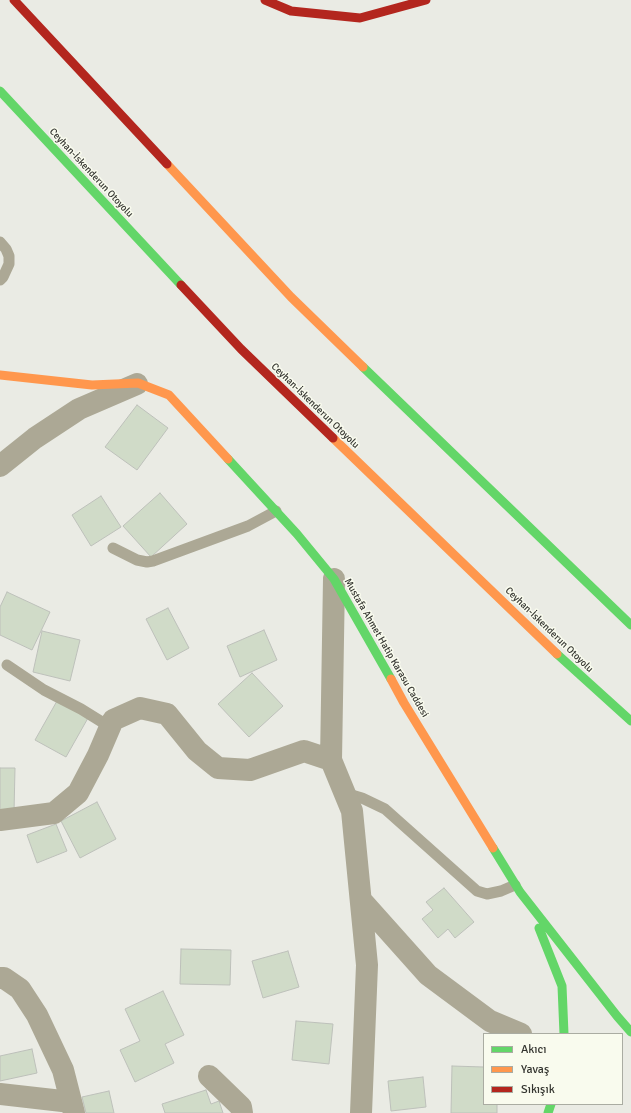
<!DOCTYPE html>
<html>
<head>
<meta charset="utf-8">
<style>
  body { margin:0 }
  #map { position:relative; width:631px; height:1113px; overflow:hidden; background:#eaebe4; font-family:Signika,sans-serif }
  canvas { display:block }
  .legend { position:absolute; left:483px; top:1033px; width:140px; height:72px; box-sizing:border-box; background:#f9fbee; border:1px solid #aaaca2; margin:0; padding:5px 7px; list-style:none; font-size:12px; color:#343530 }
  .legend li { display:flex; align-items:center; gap:8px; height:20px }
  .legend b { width:20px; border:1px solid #aaaca2 }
</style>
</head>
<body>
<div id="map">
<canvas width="631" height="1113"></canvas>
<ul class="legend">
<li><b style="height:5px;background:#63d668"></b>Akıcı</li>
<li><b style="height:5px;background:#ff974d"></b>Yavaş</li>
<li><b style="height:5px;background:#b3261e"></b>Sıkışık</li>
</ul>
</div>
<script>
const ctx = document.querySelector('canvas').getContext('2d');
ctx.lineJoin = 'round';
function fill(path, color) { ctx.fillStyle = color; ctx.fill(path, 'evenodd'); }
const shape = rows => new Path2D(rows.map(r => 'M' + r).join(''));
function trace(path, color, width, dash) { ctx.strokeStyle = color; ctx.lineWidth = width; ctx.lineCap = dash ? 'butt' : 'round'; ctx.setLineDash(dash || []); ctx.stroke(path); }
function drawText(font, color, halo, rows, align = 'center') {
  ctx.font = font + ' Signika,sans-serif'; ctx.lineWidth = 3; ctx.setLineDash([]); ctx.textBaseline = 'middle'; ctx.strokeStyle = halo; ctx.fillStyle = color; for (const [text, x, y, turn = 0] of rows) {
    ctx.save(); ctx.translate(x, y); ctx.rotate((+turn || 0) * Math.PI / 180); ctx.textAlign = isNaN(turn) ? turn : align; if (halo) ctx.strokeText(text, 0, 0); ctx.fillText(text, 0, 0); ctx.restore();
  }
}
const building = shape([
  [137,405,168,428,137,470,105,447,137,405],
  [160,493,187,524,151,557,123,526,160,493],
  [101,496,121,527,91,546,72,515,101,496],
  [7,592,50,612,32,650,0,635,0,607,7,592],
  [168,608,189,648,167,660,146,619,168,608],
  [264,630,277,660,240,677,227,646,264,630],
  [42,631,80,640,70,681,33,672,42,631],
  [252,673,283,706,249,737,218,704,252,673],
  [57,701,88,718,66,757,35,740,57,701],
  [0,768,15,768,14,813,0,812,0,768],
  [97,802,116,839,80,858,61,821,97,802],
  [56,824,67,851,37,863,27,835,56,824],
  [444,888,474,922,455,938,448,929,438,938,422,919,433,910,426,902,444,888],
  [181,949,231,950,230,985,180,984,181,949],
  [288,951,299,987,263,998,252,961,288,951],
  [163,991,184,1035,165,1044,174,1063,135,1082,120,1050,140,1041,125,1009,163,991],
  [296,1021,333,1024,329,1064,292,1060,296,1021],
  [32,1049,37,1073,0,1081,0,1056,32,1049],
  [452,1066,484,1067,484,1104,497,1104,497,1113,451,1113,452,1066],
  [423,1077,426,1107,391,1111,388,1081,423,1077],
  [206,1090,211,1104,219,1101,223,1113,165,1113,162,1104,206,1090],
  [109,1091,114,1113,86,1113,82,1097,109,1091]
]);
const lane = shape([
  [0,242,6,249,9,256,9,264,3,277,0,280],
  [113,548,137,560,147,562,153,561,248,526,276,511],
  [7,665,44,690,81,709,110,727],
  [345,793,362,798,385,809,477,891,487,894,501,891,515,885]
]);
const street = shape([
  [0,466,35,438,79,409,137,384],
  [331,760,334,579],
  [0,820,54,813,78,793,98,755,113,720,140,708,167,714,197,751,218,768,250,770,304,751,331,760,352,811,367,965,361,1113],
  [361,900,428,975,490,1021,521,1034],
  [0,978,4,978,20,989,37,1015,63,1070,74,1113],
  [209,1076,241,1107,242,1113],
  [0,1094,71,1102]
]);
const fast = shape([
  [0,91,181,285],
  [363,367,631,625],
  [228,459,297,534,334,579,391,679],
  [557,654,631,721],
  [493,848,520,892,617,1016,631,1032],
  [539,928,562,986,564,1034],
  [548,1113,551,1104]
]);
const slow = shape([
  [167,164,291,297,363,367],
  [0,375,92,385,138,383,169,395,228,459],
  [333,438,557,654],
  [391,679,404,703,493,848]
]);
const jam = shape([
  [14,0,167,164],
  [265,0,291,11,360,18,426,0],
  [181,285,241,349,333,438]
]);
const streetNames = [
  ["Ceyhan-İskenderun Otoyolu",91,173,47],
  ["Ceyhan-İskenderun Otoyolu",315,406,44],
  ["Ceyhan-İskenderun Otoyolu",549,630,44],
  ["Mustafa Ahmet Hatip Karasu Caddesi",386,648,60]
];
fill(building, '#d0dbc8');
trace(building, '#bdc0ba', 1);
trace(lane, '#aca895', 11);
trace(street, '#aca895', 22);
trace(fast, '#63d668', 9);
trace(slow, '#ff974d', 9);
trace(jam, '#b3261e', 9);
drawText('10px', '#343530', '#f9fbee', streetNames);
</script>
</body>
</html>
